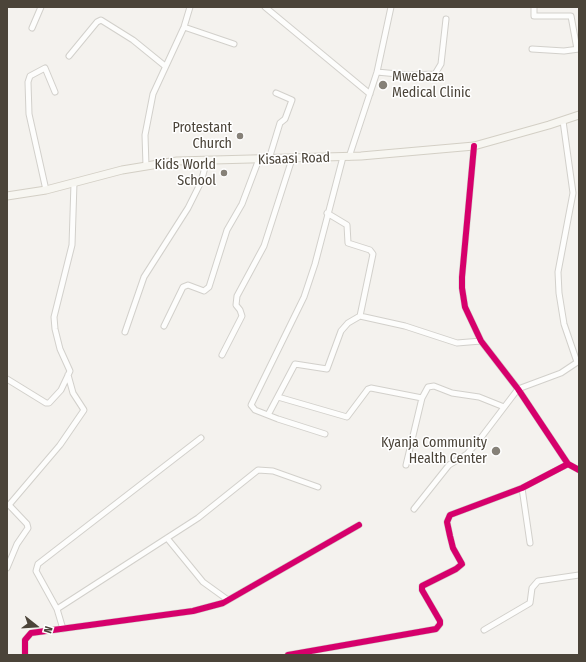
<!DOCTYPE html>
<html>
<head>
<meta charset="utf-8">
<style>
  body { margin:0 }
  #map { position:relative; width:586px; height:662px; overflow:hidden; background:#f4f2ee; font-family:"Fira Sans Condensed",sans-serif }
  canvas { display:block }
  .frame { position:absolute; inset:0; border:8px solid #4b4439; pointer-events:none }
  .north { position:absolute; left:16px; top:606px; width:40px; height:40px; -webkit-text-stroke:3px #fff; paint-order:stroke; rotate:107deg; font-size:11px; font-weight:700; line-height:16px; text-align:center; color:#4b4439 }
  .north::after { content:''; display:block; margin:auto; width:14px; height:18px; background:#4b4439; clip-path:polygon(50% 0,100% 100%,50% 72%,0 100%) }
</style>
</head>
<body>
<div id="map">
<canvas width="586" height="662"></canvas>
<div class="frame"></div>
<div class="north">N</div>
</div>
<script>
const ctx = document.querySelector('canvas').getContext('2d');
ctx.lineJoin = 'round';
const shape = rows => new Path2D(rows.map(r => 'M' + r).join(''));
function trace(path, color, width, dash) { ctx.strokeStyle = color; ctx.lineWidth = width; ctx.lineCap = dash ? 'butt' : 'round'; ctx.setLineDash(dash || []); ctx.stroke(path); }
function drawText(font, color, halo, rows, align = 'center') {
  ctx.font = font + ' "Fira Sans Condensed",sans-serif'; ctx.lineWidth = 3; ctx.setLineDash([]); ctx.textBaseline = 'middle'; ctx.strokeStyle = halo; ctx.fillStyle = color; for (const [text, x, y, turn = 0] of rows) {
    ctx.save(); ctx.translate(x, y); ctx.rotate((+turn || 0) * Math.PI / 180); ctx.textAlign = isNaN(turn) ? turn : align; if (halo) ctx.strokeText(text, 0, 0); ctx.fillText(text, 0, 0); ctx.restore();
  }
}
const minor = shape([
  [265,7,370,94],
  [534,7,534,16,571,16,577,49],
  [184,27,234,44],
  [32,28,41,7],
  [532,49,564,51,579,49],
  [69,56,97,22,101,20,133,40,165,66],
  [377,72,408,75,435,74,441,64,446,19],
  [563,121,573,193,558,272,559,293,564,324,577,362],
  [474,146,462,277,462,288,465,307,481,341,518,389,568,464,579,470],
  [349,157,377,72,391,7],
  [269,159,280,123,285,119,292,100,276,93],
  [146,166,145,135,153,94,184,27,190,7],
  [46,190,29,114,28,82,30,76,45,68,55,92],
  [327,213,347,225,348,243,370,250,373,254,360,316],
  [164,326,183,287,188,285,204,291,209,287,227,230,242,204,259,159],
  [125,332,144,277,188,208,201,182,207,160],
  [222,355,242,316,240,310,236,305,237,296,264,246,292,159],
  [7,379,46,403,49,403,61,390,70,371,60,349,55,329,54,317,72,245,74,183],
  [278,397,347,417,368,389,371,388,422,398],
  [268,415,295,364,327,369,341,331,348,323,360,316,405,326,457,343,481,341],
  [325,434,278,419,255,410,251,405,304,297,315,264,343,157],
  [406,465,422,398,428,387,434,386,452,393,479,397,504,407],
  [522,488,530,543],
  [414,509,449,465,467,454,480,439,518,389,561,373,579,361],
  [167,538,203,582,228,600],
  [7,568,17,544,28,528,27,524,9,505,60,445,84,410,73,393,68,375],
  [57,609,198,518,258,470,273,471,318,487],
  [63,629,57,609,36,571,38,564,201,438],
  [484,630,530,603,532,588,538,581,579,575],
  [25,655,25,640,31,633,193,611,223,603,359,525],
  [288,655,436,629,440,624,440,621,422,590,422,586,456,569,462,564,453,548,450,536,447,522,450,515,522,488,568,464]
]);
const secondary = shape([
  [7,196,46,190,122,170,177,161,361,156,474,146,549,125,579,115]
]);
const cycleway = shape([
  [474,146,462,277,462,288,465,307,481,341,518,389,568,464,579,470],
  [25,655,25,640,31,633,193,611,223,603,359,525],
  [288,655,436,629,440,624,440,621,422,590,422,586,456,569,462,564,453,548,450,536,447,522,450,515,522,488,568,464]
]);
const markers = [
  [383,85,5,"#868178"],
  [240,136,4,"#868178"],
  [224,173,4,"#868178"],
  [496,451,5,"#868178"]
];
const poiNames = [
  ["Mwebaza",392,77,"left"],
  ["Medical Clinic",392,93,"left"],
  ["Protestant",232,128],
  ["Church",232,144],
  ["Kids World",216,165],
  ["School",216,181],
  ["Kyanja Community",487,443],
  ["Health Center",487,459]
];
const streetNames = [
  ["Kisaasi Road",294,159,-2]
];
trace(minor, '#d2d0cb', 7);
trace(secondary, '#d3cfc5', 9);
trace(minor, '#fdfdfc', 5);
trace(secondary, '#f7f6f1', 7);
trace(cycleway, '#d6006c', 6);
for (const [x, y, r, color] of markers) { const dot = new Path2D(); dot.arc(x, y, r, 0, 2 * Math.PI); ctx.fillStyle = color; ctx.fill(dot); trace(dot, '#fff', 1.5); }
drawText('14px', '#4b4439', '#fff', poiNames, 'right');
drawText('14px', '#4b4439', '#fff', streetNames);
</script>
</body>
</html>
